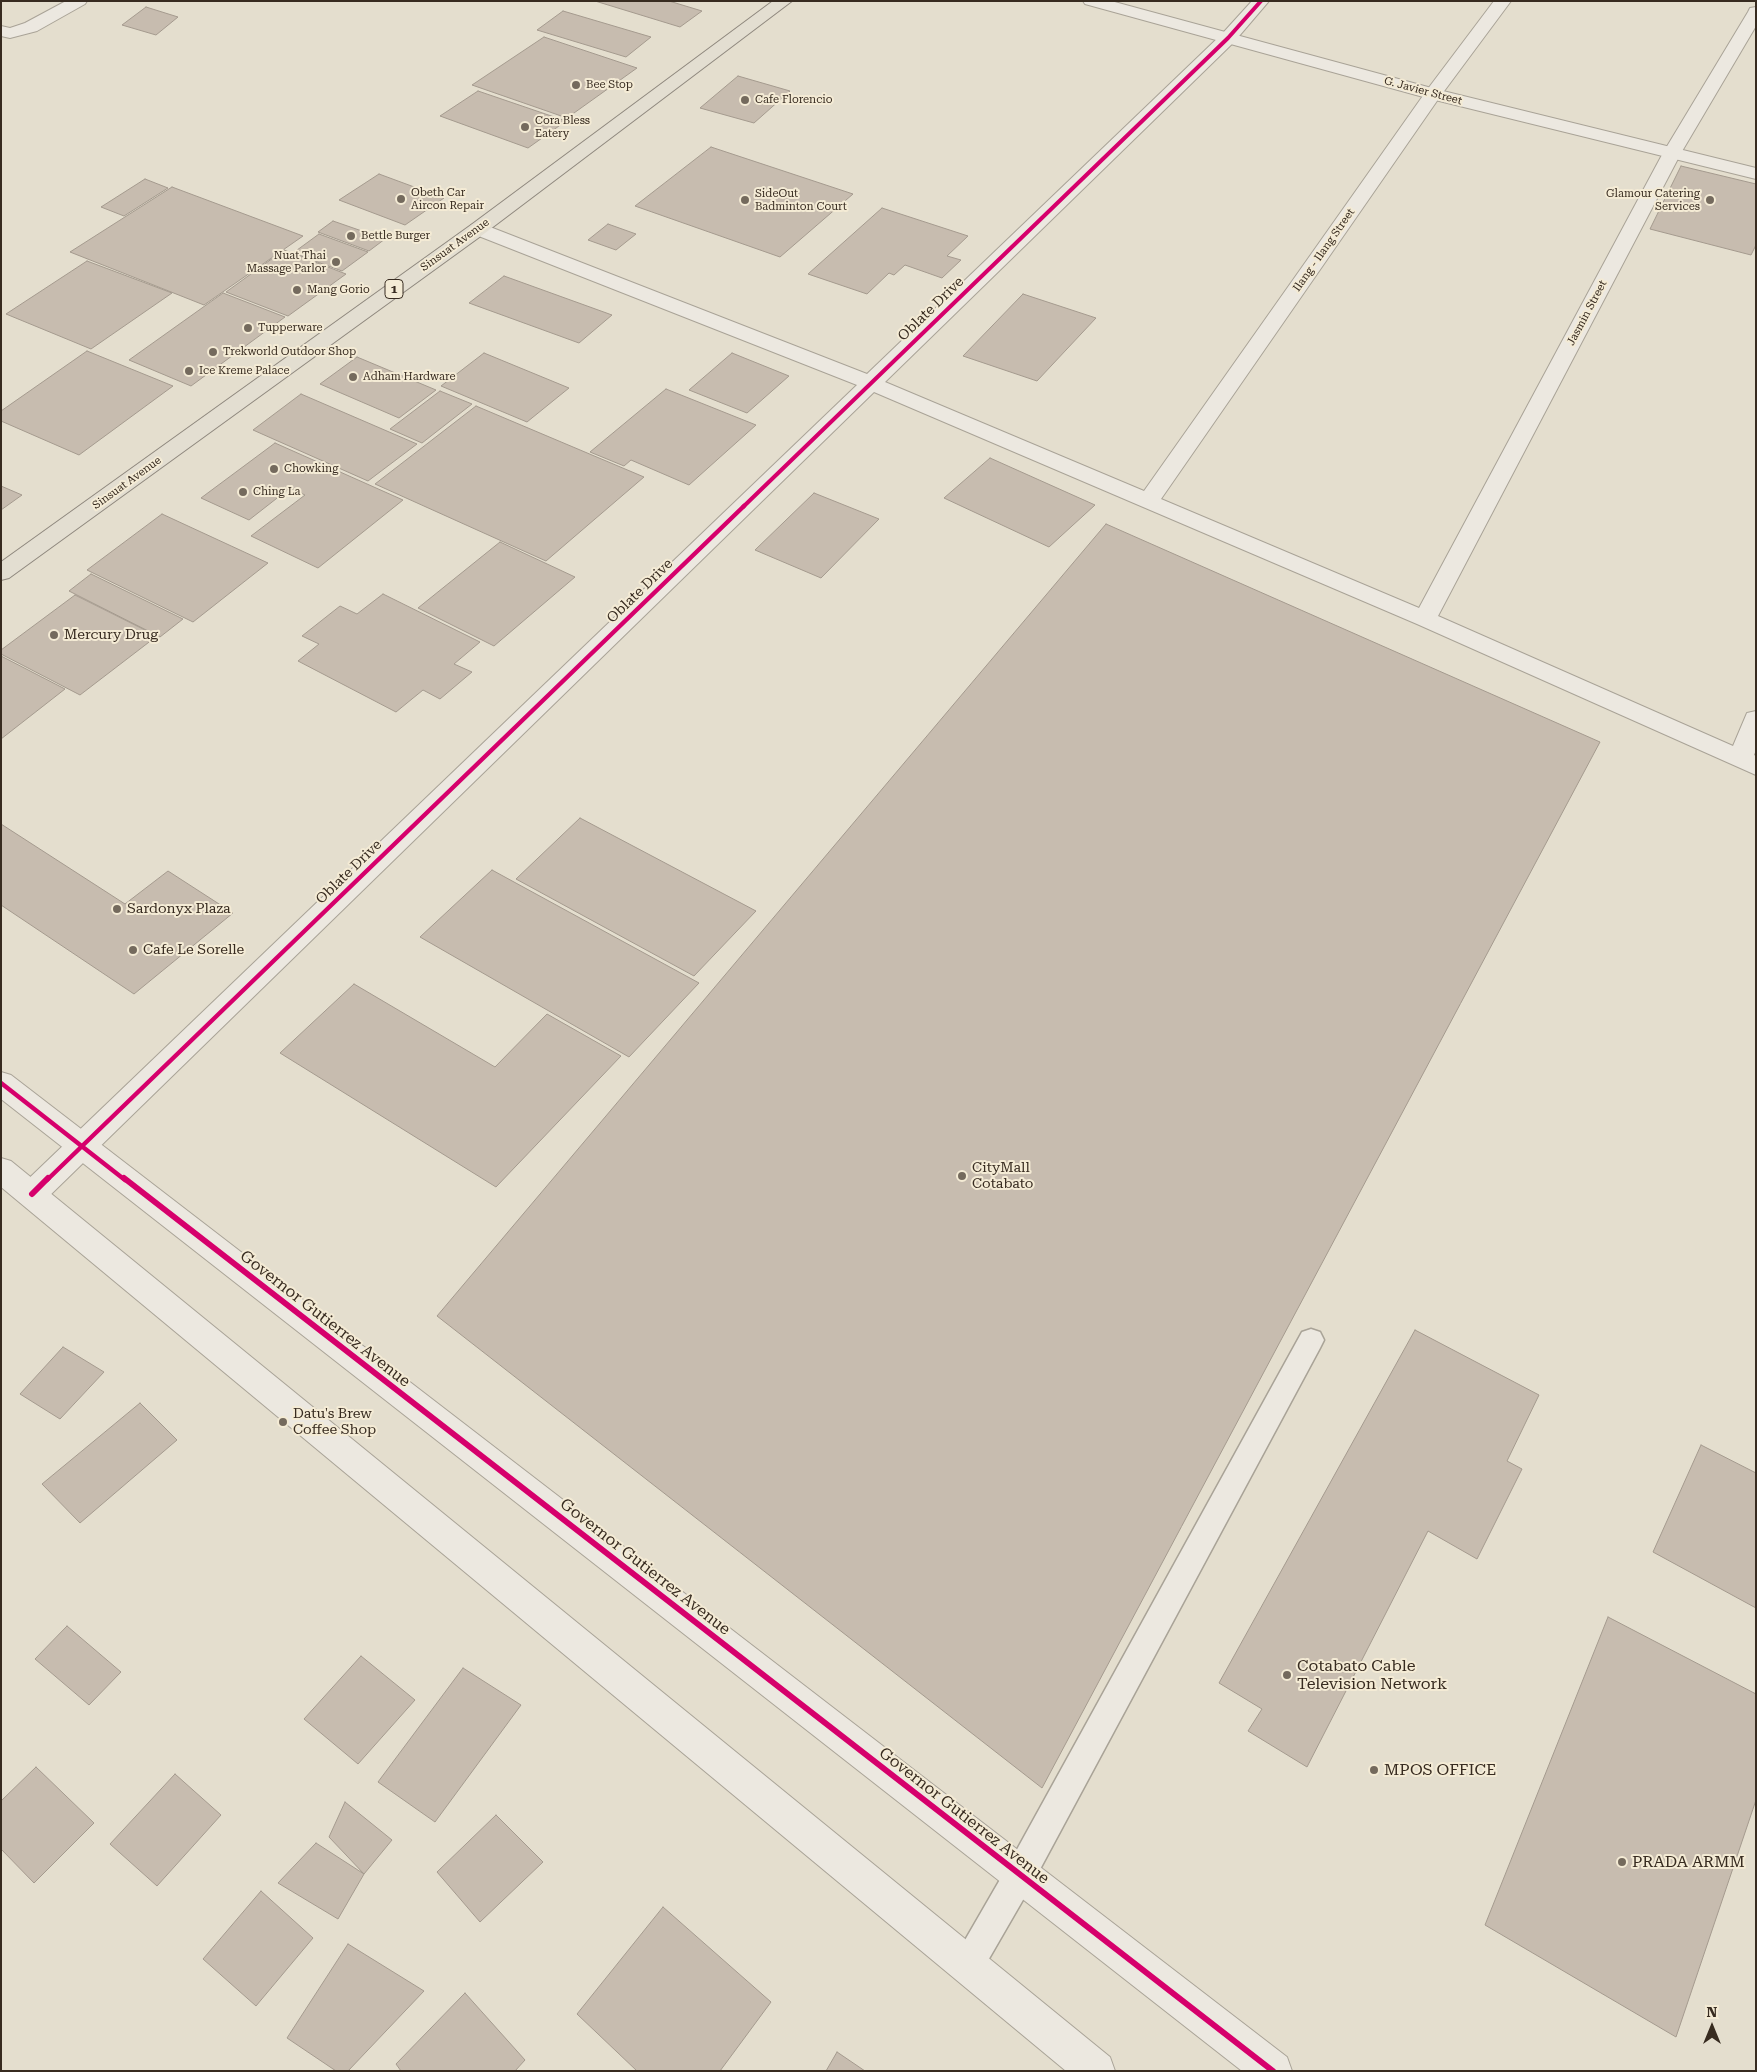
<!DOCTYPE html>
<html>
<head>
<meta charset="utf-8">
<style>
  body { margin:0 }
  #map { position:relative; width:1757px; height:2072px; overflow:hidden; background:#e4dece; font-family:"Roboto Serif",serif }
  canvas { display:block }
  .frame { position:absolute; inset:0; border:2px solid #372b20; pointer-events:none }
  .north { position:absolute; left:1687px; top:2002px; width:50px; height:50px; -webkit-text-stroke:4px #f4ebd5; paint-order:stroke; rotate:0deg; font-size:14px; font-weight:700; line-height:20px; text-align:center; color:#372b20 }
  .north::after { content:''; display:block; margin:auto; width:18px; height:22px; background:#372b20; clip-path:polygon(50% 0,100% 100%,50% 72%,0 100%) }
</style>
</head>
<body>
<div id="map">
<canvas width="1757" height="2072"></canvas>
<div class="frame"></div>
<div class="north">N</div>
</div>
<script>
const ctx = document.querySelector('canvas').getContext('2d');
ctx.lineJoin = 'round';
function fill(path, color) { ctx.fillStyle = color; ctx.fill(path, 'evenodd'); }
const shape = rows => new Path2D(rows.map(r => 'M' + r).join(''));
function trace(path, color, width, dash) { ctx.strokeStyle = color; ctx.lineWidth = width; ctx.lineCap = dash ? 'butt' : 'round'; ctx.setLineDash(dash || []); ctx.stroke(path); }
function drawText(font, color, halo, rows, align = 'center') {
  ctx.font = font + ' "Roboto Serif",serif'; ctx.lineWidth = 4; ctx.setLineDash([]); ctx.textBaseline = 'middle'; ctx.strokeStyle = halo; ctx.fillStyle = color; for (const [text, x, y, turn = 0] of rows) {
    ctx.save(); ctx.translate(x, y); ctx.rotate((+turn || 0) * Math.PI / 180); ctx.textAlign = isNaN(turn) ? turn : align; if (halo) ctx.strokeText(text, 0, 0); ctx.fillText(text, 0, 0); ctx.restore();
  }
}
const building = shape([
  [595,1,669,1,702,11,680,27,595,1],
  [146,7,178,17,156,35,122,25,146,7],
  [563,11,651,37,626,57,537,30,563,11],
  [544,37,637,68,567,118,472,85,544,37],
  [738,76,790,91,754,123,700,108,738,76],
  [478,91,566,121,528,148,440,116,478,91],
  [711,147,853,194,780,257,635,206,711,147],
  [1681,166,1756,184,1756,245,1751,255,1650,229,1681,166],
  [379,174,444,198,405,225,339,200,379,174],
  [145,179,168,188,124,216,101,207,145,179],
  [172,187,303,236,204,305,70,252,172,187],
  [882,208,968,236,947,256,961,260,942,278,905,265,894,275,889,273,867,294,808,274,882,208],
  [333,221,385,239,369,251,318,232,333,221],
  [608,224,636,234,616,250,588,240,608,224],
  [319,234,368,252,342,271,293,253,319,234],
  [284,250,346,274,288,316,226,292,284,250],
  [87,261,172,293,91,349,6,314,87,261],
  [504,276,612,315,579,343,469,303,504,276],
  [223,293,285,317,191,386,129,360,223,293],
  [1023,294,1096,318,1037,381,963,356,1023,294],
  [87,351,173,386,79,455,1,421,1,411,87,351],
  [484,353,569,388,527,422,441,386,484,353],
  [732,353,789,376,747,413,689,390,732,353],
  [357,357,436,390,399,418,320,384,357,357],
  [666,389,756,425,689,485,631,460,624,466,590,452,666,389],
  [440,391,472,404,422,443,390,429,440,391],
  [301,394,417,444,368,481,253,430,301,394],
  [476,406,644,477,546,561,375,484,476,406],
  [275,443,403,500,318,568,251,536,305,495,290,488,249,520,201,498,275,443],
  [990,458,1095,505,1049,547,944,498,990,458],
  [1,486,22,495,1,510,1,486],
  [814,493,879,519,821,578,755,550,814,493],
  [162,514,268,563,193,622,87,570,162,514],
  [1106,524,1600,742,1042,1788,437,1316,1106,524],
  [500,542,575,577,494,646,418,608,500,542],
  [91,574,183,619,160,637,69,591,91,574],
  [383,594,480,642,454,664,472,672,440,699,423,690,396,712,298,661,319,644,302,636,340,606,357,614,383,594],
  [75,595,157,636,80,695,1,654,1,650,75,595],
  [1,656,65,689,1,739,1,656],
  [580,818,756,911,694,976,516,879,580,818],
  [1,824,125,904,168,871,233,913,134,994,1,905,1,824],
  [492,870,699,983,629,1057,420,937,492,870],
  [354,984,495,1067,547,1014,621,1056,496,1187,280,1053,354,984],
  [1415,1330,1539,1395,1507,1461,1522,1469,1477,1559,1428,1531,1307,1767,1248,1731,1262,1709,1219,1683,1415,1330],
  [63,1347,104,1372,60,1419,20,1394,63,1347],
  [140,1403,177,1440,80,1523,42,1484,140,1403],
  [1701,1445,1756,1473,1756,1608,1653,1552,1701,1445],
  [1608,1617,1756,1694,1756,1800,1676,2037,1485,1925,1608,1617],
  [67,1626,121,1672,89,1705,35,1659,67,1626],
  [361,1656,415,1700,358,1764,304,1719,361,1656],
  [463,1668,521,1705,435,1822,378,1782,463,1668],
  [36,1767,94,1823,34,1883,1,1849,1,1801,36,1767],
  [175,1774,221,1815,157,1886,110,1844,175,1774],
  [345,1802,392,1840,364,1874,329,1837,345,1802],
  [496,1815,543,1862,480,1922,437,1872,496,1815],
  [316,1843,364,1874,338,1919,278,1883,316,1843],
  [261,1891,313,1938,256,2006,203,1959,261,1891],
  [663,1907,771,2002,720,2071,637,2071,577,2014,663,1907],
  [348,1944,424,1991,348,2071,336,2071,287,2038,348,1944],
  [465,1993,525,2060,515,2071,401,2071,396,2064,465,1993],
  [837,2052,865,2071,826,2071,837,2052]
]);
const service = shape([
  [1311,1329,1320,1332,1324,1340,1320,1348,1031,1886,979,1976,968,1980,957,1976,953,1965,957,1954,1009,1864,1302,1332,1311,1329]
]);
const minor = shape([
  [66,1,87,1,85,4,37,31,10,38,1,36,1,26,10,28,25,23,66,1],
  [1252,1,1269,1,1234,42,885,382,1144,491,1427,90,1494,1,1511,1,1439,98,1161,499,1419,608,1663,153,1748,12,1750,8,1756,7,1756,26,1681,153,1438,616,1733,746,1747,713,1756,711,1756,750,1754,755,1756,756,1756,775,1417,624,874,392,42,1203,32,1206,22,1203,17,1194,22,1185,857,385,471,233,469,229,471,225,478,223,485,225,867,374,1222,34,1252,1]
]);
const tertiary = shape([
  [1083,1,1111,1,1439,90,1756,168,1756,179,1427,98,1085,4,1083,1],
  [1,1072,11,1075,1287,2057,1292,2071,1242,2071,1,1099,1,1072],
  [1,1158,11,1161,1110,2057,1115,2071,1066,2071,1,1187,1,1158]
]);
const primary = shape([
  [773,1,792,1,485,233,9,578,1,580,1,562,471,225,773,1]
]);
const cyclewayFar2 = shape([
  [743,507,1228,38,1261,1]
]);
const cyclewayFar1 = shape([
  [1,1083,125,1180],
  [47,1180,744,506]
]);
const cycleway = shape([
  [124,1178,1273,2071],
  [32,1194,48,1178]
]);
const markers = [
  [576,85,5,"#746a5d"],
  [745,100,5,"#746a5d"],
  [525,127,5,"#746a5d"],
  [401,199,5,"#746a5d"],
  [745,200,5,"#746a5d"],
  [1710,200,5,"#746a5d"],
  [351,236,5,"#746a5d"],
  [336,262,5,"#746a5d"],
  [297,290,5,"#746a5d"],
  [248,328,5,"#746a5d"],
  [213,352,5,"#746a5d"],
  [189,371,5,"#746a5d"],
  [353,377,5,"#746a5d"],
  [274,469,5,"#746a5d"],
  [243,492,5,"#746a5d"],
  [54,635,5,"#746a5d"],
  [117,909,5,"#746a5d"],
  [133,950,5,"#746a5d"],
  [962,1176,5,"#746a5d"],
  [283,1422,5,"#746a5d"],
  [1287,1675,5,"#746a5d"],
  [1374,1770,5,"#746a5d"],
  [1622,1862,5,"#746a5d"]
];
const farPoinames = [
  ["Bee Stop",586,85],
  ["Cafe Florencio",755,100],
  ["Cora Bless",535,121],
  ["Eatery",535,134],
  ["Obeth Car",411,193],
  ["Aircon Repair",411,206],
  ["SideOut",755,194],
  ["Badminton Court",755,207],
  ["Glamour Catering",1700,194,"right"],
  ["Services",1700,207,"right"],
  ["Bettle Burger",361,236],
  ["Nuat Thai",326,256,"right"],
  ["Massage Parlor",326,269,"right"],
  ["Mang Gorio",307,290],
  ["Tupperware",258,328],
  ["Trekworld Outdoor Shop",223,352],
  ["Ice Kreme Palace",199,371],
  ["Adham Hardware",363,377],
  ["Chowking",284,469],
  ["Ching La",253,492]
];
const farStreetnames = [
  ["G. Javier Street",1423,91,15],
  ["Sinsuat Avenue",455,245,-36],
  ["Ilang - Ilang Street",1324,250,-55],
  ["Jasmin Street",1587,313,-62],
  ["Sinsuat Avenue",127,483,-36]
];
const shields = [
  [394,289,18]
];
const shieldNames = [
  ["1",394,289]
];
const streetNames = [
  ["Oblate Drive",931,309,-44],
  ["Oblate Drive",640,591,-44],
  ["Oblate Drive",349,872,-44]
];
const poiNames = [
  ["Mercury Drug",64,635],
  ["Sardonyx Plaza",127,909],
  ["Cafe Le Sorelle",143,950],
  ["CityMall",972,1168],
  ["Cotabato",972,1184],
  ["Datu's Brew",293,1414],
  ["Coffee Shop",293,1430]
];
const nearStreetnames = [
  ["Governor Gutierrez Avenue",325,1319,38],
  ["Governor Gutierrez Avenue",645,1567,38],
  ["Governor Gutierrez Avenue",964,1816,38]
];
const nearPoinames = [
  ["Cotabato Cable",1297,1666],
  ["Television Network",1297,1684],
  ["MPOS OFFICE",1384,1770],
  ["PRADA ARMM",1632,1862]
];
fill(building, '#c7bcaf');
trace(building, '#a49a8e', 1);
trace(service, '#a9a397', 3);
trace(minor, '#a9a397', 2);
trace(tertiary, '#a9a397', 2);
trace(primary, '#8f887e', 2);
fill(service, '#ece8e0');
fill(minor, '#ece8e0');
fill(tertiary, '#ece8e0');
fill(primary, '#e3ded1');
trace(cyclewayFar2, '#d6006c', 4);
trace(cyclewayFar1, '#d6006c', 4.5);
trace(cycleway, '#d6006c', 6);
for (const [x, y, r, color] of markers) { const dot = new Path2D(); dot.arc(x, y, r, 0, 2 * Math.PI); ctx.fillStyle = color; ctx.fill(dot); trace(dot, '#f4ebd5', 2); }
drawText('11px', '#372b20', '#f4ebd5', farPoinames, 'left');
drawText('11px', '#372b20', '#f4ebd5', farStreetnames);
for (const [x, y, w] of shields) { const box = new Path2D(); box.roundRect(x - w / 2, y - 9.5, w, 19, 4); ctx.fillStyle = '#f4ebd5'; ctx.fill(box); trace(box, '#372b20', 1); }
drawText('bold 12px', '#372b20', null, shieldNames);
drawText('14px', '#372b20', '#f4ebd5', streetNames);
drawText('14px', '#372b20', '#f4ebd5', poiNames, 'left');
drawText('16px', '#372b20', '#f4ebd5', nearStreetnames);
drawText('16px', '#372b20', '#f4ebd5', nearPoinames, 'left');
</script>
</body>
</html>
